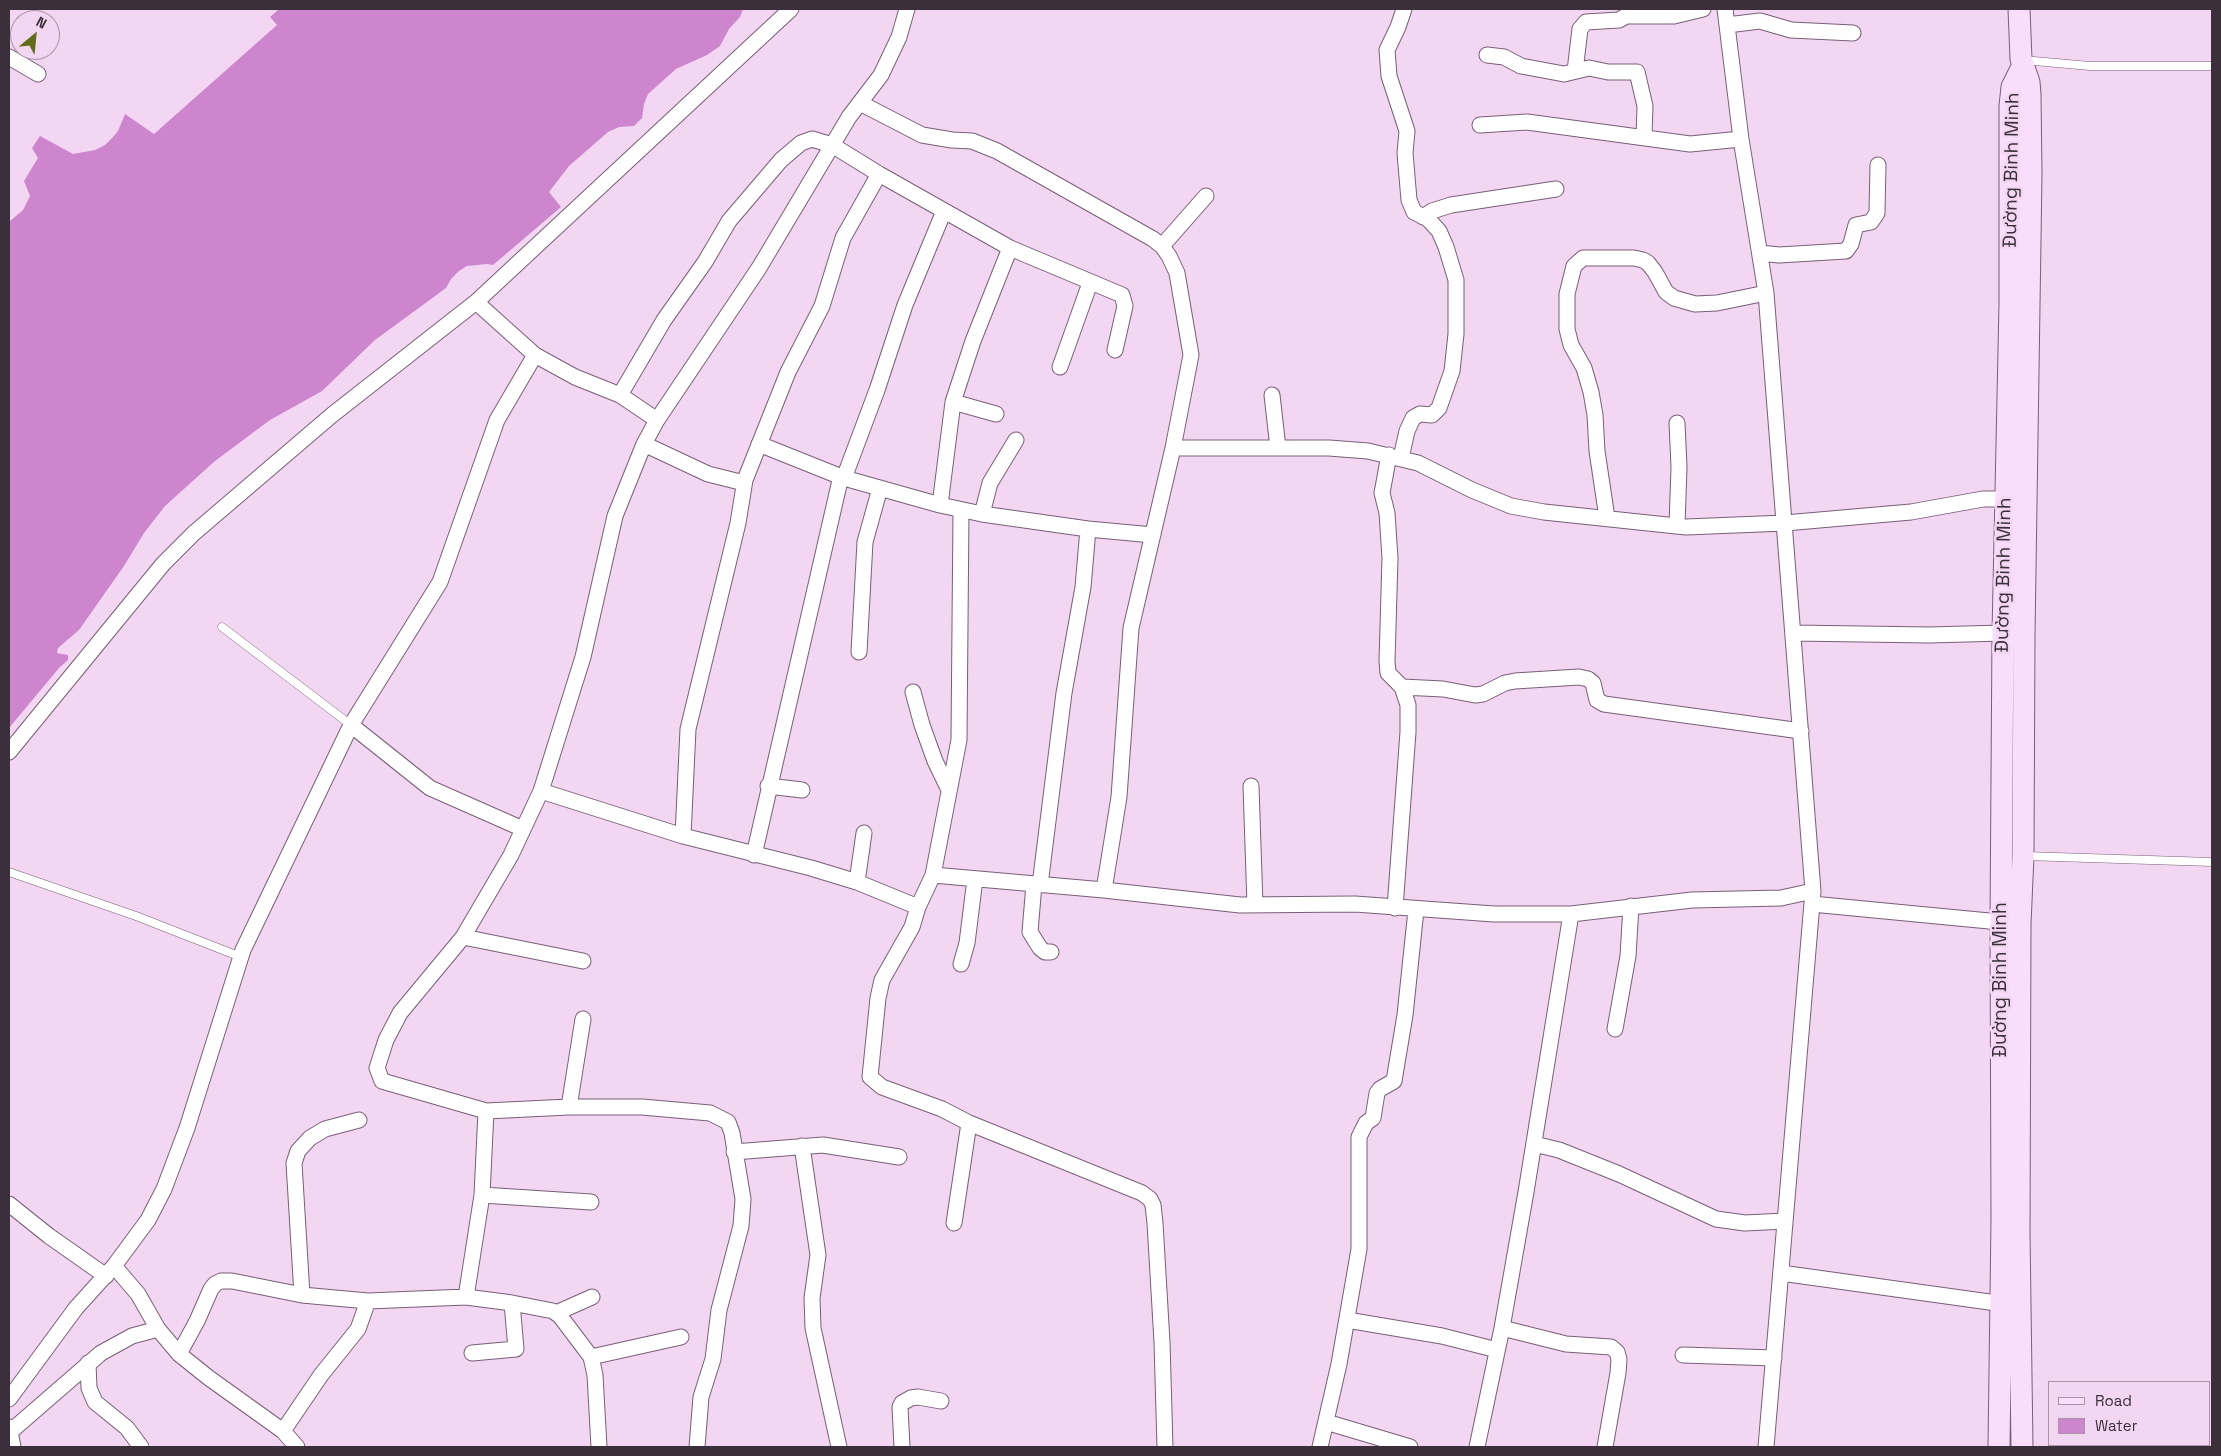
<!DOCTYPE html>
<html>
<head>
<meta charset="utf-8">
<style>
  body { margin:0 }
  #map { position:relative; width:2221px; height:1456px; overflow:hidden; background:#f3d7f2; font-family:"Space Grotesk",sans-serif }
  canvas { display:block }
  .frame { position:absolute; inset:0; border:10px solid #3a2f3a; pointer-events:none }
  .legend { position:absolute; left:2048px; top:1381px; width:162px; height:65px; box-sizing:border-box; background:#f3d7f2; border:1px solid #a994a8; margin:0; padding:6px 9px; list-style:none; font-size:15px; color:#3a2f3a }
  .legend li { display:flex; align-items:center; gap:10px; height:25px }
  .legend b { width:25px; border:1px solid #a994a8 }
  .north { position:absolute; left:10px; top:10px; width:50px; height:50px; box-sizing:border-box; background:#f3d7f2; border:1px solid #a994a8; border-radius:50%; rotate:28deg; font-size:14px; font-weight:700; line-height:20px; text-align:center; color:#3a2f3a }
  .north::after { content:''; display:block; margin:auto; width:18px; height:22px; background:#626d16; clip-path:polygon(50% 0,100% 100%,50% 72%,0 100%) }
</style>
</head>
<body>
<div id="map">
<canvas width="2221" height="1456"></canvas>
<div class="frame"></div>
<ul class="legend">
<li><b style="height:6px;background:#faddfb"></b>Road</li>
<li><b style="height:14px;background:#cd85cd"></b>Water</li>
</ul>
<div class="north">N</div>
</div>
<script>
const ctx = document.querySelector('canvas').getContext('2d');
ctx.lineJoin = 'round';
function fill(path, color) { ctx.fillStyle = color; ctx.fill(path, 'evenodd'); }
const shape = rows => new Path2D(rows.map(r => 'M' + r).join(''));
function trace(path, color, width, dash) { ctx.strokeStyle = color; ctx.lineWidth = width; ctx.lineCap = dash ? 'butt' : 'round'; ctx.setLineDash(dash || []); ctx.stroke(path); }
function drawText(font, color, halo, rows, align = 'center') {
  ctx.font = font + ' "Space Grotesk",sans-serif'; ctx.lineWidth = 5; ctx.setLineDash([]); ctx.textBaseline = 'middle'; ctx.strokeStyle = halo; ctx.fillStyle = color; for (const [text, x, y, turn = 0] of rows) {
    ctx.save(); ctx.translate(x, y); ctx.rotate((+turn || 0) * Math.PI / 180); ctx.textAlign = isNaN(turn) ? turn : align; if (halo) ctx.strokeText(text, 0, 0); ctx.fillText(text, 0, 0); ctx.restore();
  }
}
const water = shape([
  [279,9,743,9,740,17,729,29,720,46,707,55,676,69,648,94,644,104,642,118,634,126,619,127,608,132,569,166,549,192,561,207,493,265,487,264,467,266,459,271,451,279,446,288,375,340,322,391,270,420,215,461,165,506,144,533,124,566,79,630,58,648,57,653,68,655,68,660,59,668,9,728,9,222,23,210,30,196,24,181,38,158,32,148,40,136,73,154,95,150,105,145,113,137,118,131,125,114,154,134,277,25,270,17]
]);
const lane = shape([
  [2023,60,2090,66,2212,66],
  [222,627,351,725],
  [2025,856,2212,862],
  [9,872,136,916,241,957]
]);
const street = shape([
  [1725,9,1741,139,1766,293,1813,891,1766,1447],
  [1727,25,1760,21,1791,30,1853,33],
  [1487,55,1504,57,1521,66,1564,74,1589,68,1608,72,1637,72,1645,106,1644,137],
  [9,57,38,74],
  [1575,71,1580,29,1586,22,1619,20,1626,16,1674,16,1703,9],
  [860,103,922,135,952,140,972,141,997,151,1153,239,1162,246,1169,256,1177,273,1191,355,1173,448,1131,628,1119,797,1104,890],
  [1480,125,1527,122,1690,144,1741,139],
  [1423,217,1432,211,1451,205,1556,189],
  [1162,246,1206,196],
  [1760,253,1779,255,1846,251,1851,244,1856,225,1871,222,1877,213,1878,165],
  [476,302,535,355,575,377,620,395,657,420],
  [1060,367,1090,283],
  [620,395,664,320,705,262,729,221,781,160,801,143,812,139,832,145,879,174,1010,248,1122,295,1125,306,1115,350],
  [1272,395,1278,448],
  [953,402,996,414],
  [644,444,708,474,744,483],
  [759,444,844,478,940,505,982,514,1088,529,1153,535],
  [1173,448,1329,448,1368,451,1418,463,1472,490,1511,506,1544,512,1686,527,1785,523,1911,512,1983,499,2005,499],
  [1389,455,1382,493,1387,513,1390,558,1387,661,1388,673,1402,687,1408,705,1408,732,1395,908],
  [1401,458,1407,431,1413,418,1420,414,1432,415,1439,408,1452,371,1456,334,1456,280,1446,247,1439,231,1428,219,1414,212,1409,200,1405,153,1407,131,1389,76,1387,50,1398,27,1404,9],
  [844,478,877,390,905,305,944,211],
  [940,505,953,402,973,341,1010,248],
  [982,514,990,483,1016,440],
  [1607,518,1597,451,1595,415,1591,392,1584,368,1571,345,1567,329,1567,294,1574,266,1583,258,1634,258,1643,260,1648,263,1655,272,1666,292,1674,298,1695,304,1717,303,1766,293],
  [1677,526,1679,467,1677,423],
  [1793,633,1929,635,2003,633],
  [859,652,865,542,880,488],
  [1402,687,1443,689,1475,695,1483,694,1505,683,1515,681,1579,677,1588,679,1593,683,1597,700,1604,704,1801,731],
  [913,692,922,725,935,761,949,790],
  [351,725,430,788,523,829],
  [9,752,163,564,194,533,332,415,476,302,791,9],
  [768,786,802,790],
  [1251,786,1255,905],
  [541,791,683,836,811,868,857,882,918,907,933,875,1104,890,1240,905,1355,904,1494,914,1571,914,1692,900,1781,898,1813,891],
  [683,836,688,729,738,523,745,480,788,372,822,306,843,238,879,174],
  [754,855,841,476],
  [933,875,959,740,961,510],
  [857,882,864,833],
  [1034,884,1030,932,1040,948,1045,952,1051,952],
  [1040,885,1064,693,1083,587,1088,529],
  [1812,904,2010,923],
  [918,907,912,927,882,980,878,998,870,1077,882,1087,942,1109,969,1123,1142,1193,1150,1199,1153,1205,1155,1223,1162,1342,1165,1447],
  [463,937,583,961],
  [961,964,967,943,975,879],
  [1615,1029,1628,956,1631,906],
  [569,1107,583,1019],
  [1534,1144,1559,1150,1619,1174,1716,1219,1745,1223,1785,1221],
  [802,1146,818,1255,812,1298,813,1328,839,1447],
  [734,1152,823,1145,899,1157],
  [482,1195,591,1202],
  [9,1204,49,1236,106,1276],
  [954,1223,969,1123],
  [114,1266,138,1294,158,1329,179,1354,209,1378,283,1431,297,1447],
  [1781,1273,2011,1305],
  [302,1295,294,1163,298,1151,310,1138,325,1129,359,1120],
  [466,1297,482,1195,486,1111],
  [556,1313,592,1297],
  [1347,1320,1442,1336,1497,1350],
  [1502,1328,1566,1344,1611,1347,1617,1352,1619,1359,1618,1373,1605,1447],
  [472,1353,516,1349,512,1303],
  [179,1354,197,1321,211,1289,215,1284,221,1281,232,1281,302,1295,368,1301,466,1297,512,1303,553,1311,560,1316,591,1357,595,1375,599,1447],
  [1683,1355,1774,1358],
  [591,1357,681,1337],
  [88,1363,89,1388,95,1402,127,1428,141,1447],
  [9,1399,76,1308,114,1266,148,1220,164,1189,187,1128,243,950,351,725,440,582,497,420,535,355],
  [1326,1422,1410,1447],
  [9,1427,13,1447],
  [283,1431,321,1375,358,1329,368,1301],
  [10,1432,101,1353,132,1336,158,1329],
  [697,1447,701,1397,713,1359,719,1310,741,1226,743,1199,732,1133,728,1122,710,1113,642,1107,569,1107,486,1111,382,1081,377,1068,386,1040,400,1013,463,937,511,855,541,791,583,657,615,516,644,444,657,420,759,268,849,117,881,75,899,37,907,9],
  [902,1447,900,1407,902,1403,911,1398,918,1397,941,1401],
  [1320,1447,1339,1364,1359,1249,1359,1137,1366,1123,1373,1118,1377,1093,1380,1089,1394,1081,1405,1015,1416,910],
  [1477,1447,1502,1328,1526,1192,1571,914]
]);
const secondary = shape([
  [2019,9,2021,59,2029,82,2030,94,2031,174,2024,635,2023,856,2020,924,2019,1232,2022,1447],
  [1999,1447,2002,1219,2001,922,2003,633,2010,303,2010,106,2012,87,2022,67]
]);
const streetNames = [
  ["Đường Binh Minh",2012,170,-89],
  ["Đường Binh Minh",2004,575,-89],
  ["Đường Binh Minh",2001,980,-90]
];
fill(water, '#cd85cd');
trace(lane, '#785f77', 9);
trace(street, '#785f77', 17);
trace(secondary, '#785f77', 23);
trace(lane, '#fff', 8);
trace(street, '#fff', 15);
trace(secondary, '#faddfb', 21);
drawText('19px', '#3a2f3a', '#f3d7f2', streetNames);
</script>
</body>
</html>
